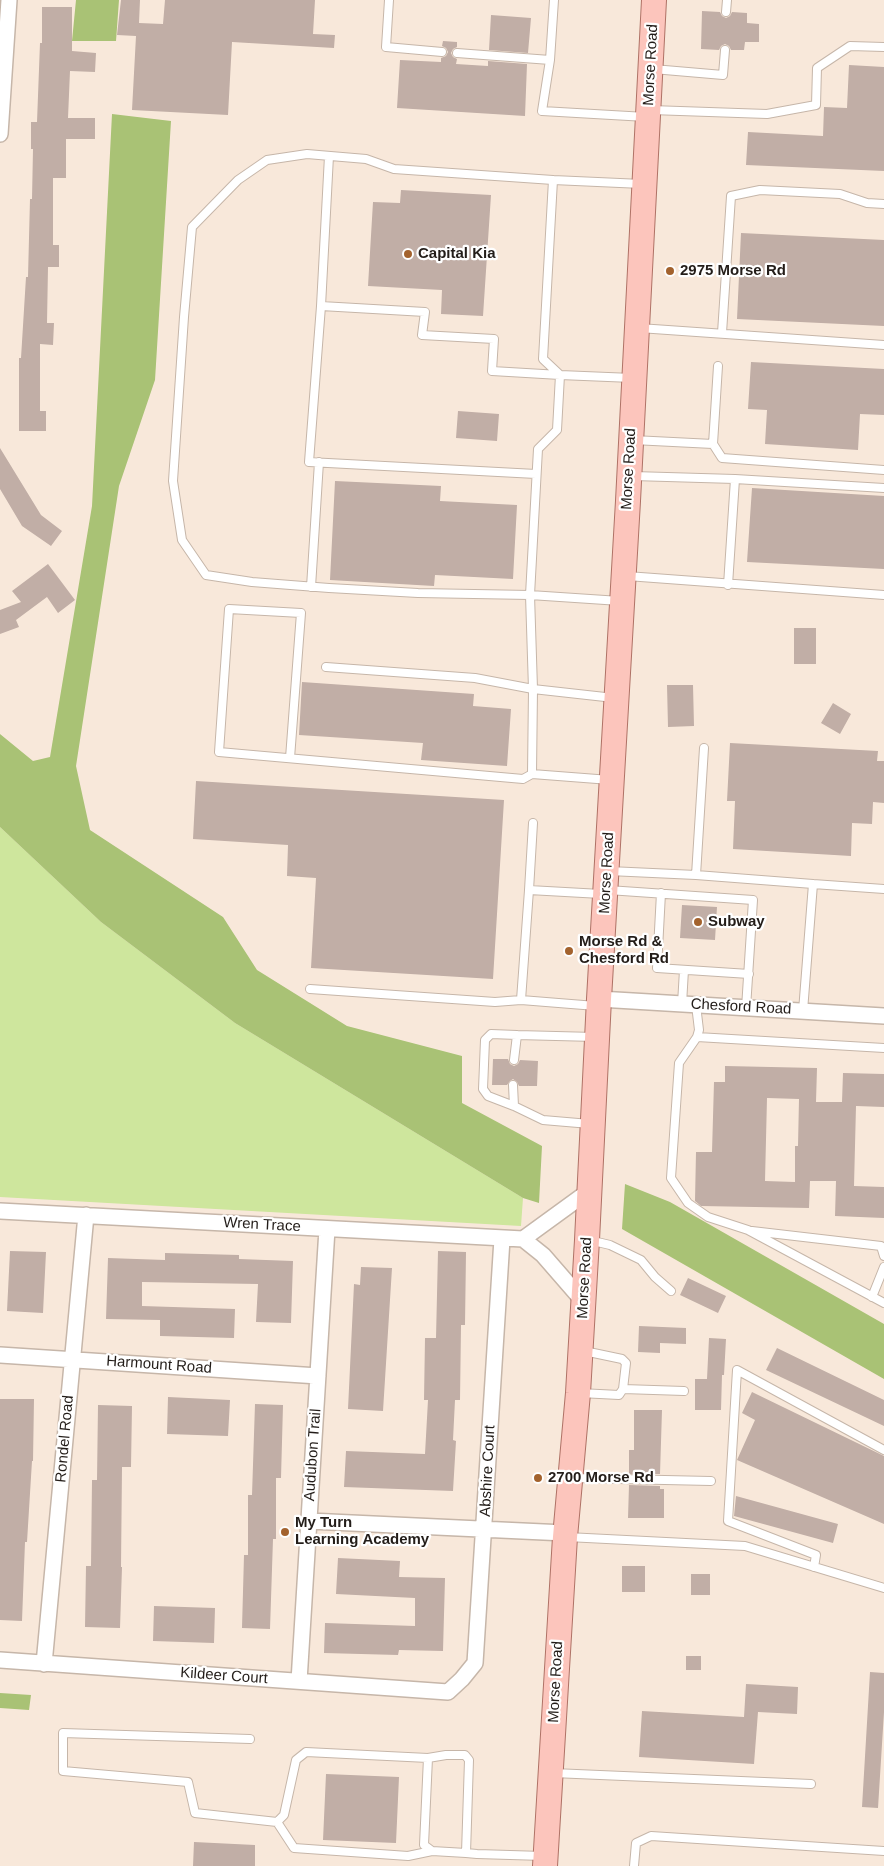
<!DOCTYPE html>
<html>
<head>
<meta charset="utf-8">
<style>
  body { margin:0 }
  canvas { display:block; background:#f8e8da }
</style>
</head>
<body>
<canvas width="884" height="1866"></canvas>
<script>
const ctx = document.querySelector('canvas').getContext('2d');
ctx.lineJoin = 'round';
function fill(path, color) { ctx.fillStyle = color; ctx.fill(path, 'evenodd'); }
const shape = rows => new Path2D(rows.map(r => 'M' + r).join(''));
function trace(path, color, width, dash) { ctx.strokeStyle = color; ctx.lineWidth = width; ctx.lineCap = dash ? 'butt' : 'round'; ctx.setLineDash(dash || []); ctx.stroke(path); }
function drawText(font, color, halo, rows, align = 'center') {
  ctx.font = font + ' Helvetica,sans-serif'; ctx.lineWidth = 4.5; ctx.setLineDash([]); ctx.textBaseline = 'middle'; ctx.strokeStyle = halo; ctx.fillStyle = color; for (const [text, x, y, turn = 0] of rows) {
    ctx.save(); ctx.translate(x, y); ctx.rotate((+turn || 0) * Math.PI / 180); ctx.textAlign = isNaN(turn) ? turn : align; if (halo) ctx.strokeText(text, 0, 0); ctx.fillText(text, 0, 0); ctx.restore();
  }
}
const green = shape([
  [0,827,101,922,235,1023,523,1198,521,1226,0,1197]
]);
const forest = shape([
  [76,0,119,0,116,41,72,41],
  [112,114,171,121,155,380,119,486,76,766,90,830,223,917,257,970,347,1026,462,1056,462,1103,542,1146,539,1203,523,1198,235,1023,101,922,0,827,0,734,33,761,50,757,92,506],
  [625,1184,670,1202,884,1324,884,1379,622,1229],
  [0,1693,31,1695,29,1710,0,1708]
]);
const building = shape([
  [121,0,140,0,139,23,163,24,165,0,315,0,313,34,335,35,334,48,232,42,228,115,132,110,136,36,117,35],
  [42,7,72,7,72,51,96,53,95,72,70,71,68,118,95,118,95,139,66,139,66,178,53,178,53,245,59,245,59,267,48,267,47,323,54,323,53,345,40,344,40,411,46,411,46,431,19,431,19,358,21,358,26,277,28,277,30,199,32,199,33,149,31,149,31,122,37,122,40,43,42,43],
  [702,11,720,12,722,16,726,18,730,16,732,12,747,13,747,23,759,24,759,42,745,42,744,50,731,50,729,46,725,44,721,46,719,50,701,49],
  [491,15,531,18,528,53,489,50],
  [443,41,457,42,457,47,453,49,451,53,453,57,457,59,456,64,488,66,488,61,527,64,525,116,397,108,400,60,441,62,441,58,446,56,448,52,446,48,442,46],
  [849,65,884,67,884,171,746,165,748,132,823,136,824,107,847,108],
  [401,190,491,195,483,316,441,314,442,290,368,286,373,202,400,203],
  [741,233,884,240,884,326,737,319],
  [751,362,884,369,884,415,860,414,858,450,765,444,767,410,748,409],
  [458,411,499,414,497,441,456,438],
  [0,448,41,515,62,531,51,546,22,526,0,489],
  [335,481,441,486,440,501,517,505,513,579,435,575,434,586,330,580],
  [752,488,884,496,884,569,747,562],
  [48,564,75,600,58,613,47,597,16,620,19,627,0,634,0,610,21,602,12,591],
  [794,628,816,628,816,664,794,664],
  [302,682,474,694,473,706,511,709,507,766,421,760,423,743,299,735],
  [667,685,693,685,694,726,668,727],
  [833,703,851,714,840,734,821,723],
  [730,743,878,751,877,761,884,761,884,803,873,802,872,824,852,823,851,856,733,849,735,801,727,801],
  [196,781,504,800,493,979,311,968,316,878,287,876,288,845,193,839],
  [682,905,717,907,715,940,680,938],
  [493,1059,508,1059,510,1064,514,1066,518,1064,520,1060,538,1061,537,1086,519,1086,517,1082,513,1079,510,1081,507,1085,492,1085],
  [725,1066,817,1068,816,1102,842,1102,843,1073,884,1074,884,1107,856,1106,854,1186,884,1187,884,1218,835,1216,836,1181,810,1181,809,1208,701,1206,695,1201,696,1152,712,1152,714,1082,725,1082],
  [767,1098,799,1099,798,1146,795,1146,795,1182,765,1181],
  [10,1251,46,1252,43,1313,7,1311],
  [438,1251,466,1252,465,1325,461,1325,460,1400,455,1400,453,1440,456,1441,453,1491,344,1487,346,1451,425,1454,428,1400,424,1400,425,1338,436,1338],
  [165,1253,239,1255,239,1259,293,1261,291,1323,256,1322,258,1284,142,1282,142,1306,235,1309,234,1338,160,1336,160,1320,106,1319,108,1258,165,1260],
  [361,1267,392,1268,383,1411,348,1409,354,1284,360,1285],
  [688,1278,726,1296,718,1313,680,1295],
  [639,1326,686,1328,686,1344,660,1343,660,1353,638,1352],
  [709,1338,726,1339,724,1375,722,1375,721,1410,695,1410,695,1379,707,1379],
  [777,1348,884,1400,884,1426,766,1370],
  [752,1392,884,1456,884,1524,737,1460,755,1420,742,1413],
  [168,1397,230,1400,228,1436,167,1434],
  [0,1399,34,1399,33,1461,32,1461,27,1542,25,1542,22,1621,0,1620],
  [255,1404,283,1405,281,1478,276,1478,276,1539,273,1539,270,1629,242,1628,244,1555,248,1555,248,1495,252,1495],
  [98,1405,132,1406,131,1467,122,1467,121,1567,122,1567,120,1628,85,1627,86,1566,91,1566,92,1480,97,1480],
  [634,1410,662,1410,660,1474,629,1474,629,1450,634,1450],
  [629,1485,660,1486,660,1489,664,1489,664,1518,628,1518],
  [736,1496,838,1524,833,1543,734,1516],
  [338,1558,400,1561,399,1577,445,1578,443,1651,399,1650,398,1655,324,1653,325,1623,415,1626,415,1598,336,1594],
  [622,1566,645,1566,645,1592,622,1592],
  [691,1574,710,1574,710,1595,691,1595],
  [154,1606,215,1608,214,1643,153,1641],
  [686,1656,701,1656,701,1670,686,1670],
  [870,1672,884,1673,884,1712,878,1808,862,1807],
  [746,1684,798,1687,797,1714,758,1712,754,1764,639,1757,642,1711,744,1717],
  [326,1774,399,1777,396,1843,323,1840],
  [194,1842,255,1845,255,1866,193,1866]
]);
const service = shape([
  [389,0,386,47,442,52],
  [726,12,727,0],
  [457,53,550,60,542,111,646,117],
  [550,60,554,0],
  [653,69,723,75,725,50],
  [651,110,767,114,816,105,817,68,850,46,884,47],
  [329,156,321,306,309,462,536,474],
  [553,180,394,169,366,159,307,154,267,160,238,180,192,227,184,317,173,481,182,540,206,575,252,582,329,588,418,593,530,595,533,689,614,698],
  [321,306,425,312,422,335,494,339,492,371,560,375],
  [639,328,884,345],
  [722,333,731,196,760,190,840,194,867,203,884,204],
  [560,375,543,359,553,180,642,184],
  [633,440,713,444,718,366],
  [713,444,722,458,884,470],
  [633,476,735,479,728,585],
  [735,479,884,488],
  [627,576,884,595],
  [311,587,319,462],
  [620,601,530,595,538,449,557,430,560,375,632,378],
  [326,667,475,678,533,689,532,774,610,780],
  [290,758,301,613,229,609,219,752,523,779,532,774],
  [533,823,529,890,601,894],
  [609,871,696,875,704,748],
  [696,875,813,884,803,1011],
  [813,884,884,889],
  [529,890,521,1000,596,1006],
  [608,890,753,900,746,1008],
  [661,893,657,968,749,974],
  [310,989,495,1002,521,1000],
  [682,1004,684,970],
  [696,1005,699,1030,697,1037,679,1063,671,1178,688,1203,708,1217,748,1230,884,1303],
  [697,1037,884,1048],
  [514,1060,517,1035,595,1037],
  [513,1085,514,1106,543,1120,590,1124],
  [514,1106,488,1096,483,1089,485,1040,491,1034,517,1035],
  [752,1231,881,1246,884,1256],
  [589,1240,610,1245,641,1260,655,1277,671,1291],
  [872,1297,884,1267],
  [623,1389,684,1391],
  [580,1393,619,1395,623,1389,626,1363,622,1359,584,1351],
  [572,1478,711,1481],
  [567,1537,745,1546,884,1588],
  [814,1567,816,1555,728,1521,737,1370,884,1450],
  [250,1739,63,1733,63,1771,188,1782,195,1813,277,1822,294,1848,408,1856,432,1851],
  [553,1773,811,1784],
  [277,1822,284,1815,296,1760,306,1752,428,1758],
  [466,1853,469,1760,465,1755,446,1755,428,1758,424,1845,432,1851,466,1853,477,1854,543,1856],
  [634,1866,636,1843,651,1836,884,1851]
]);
const minor = shape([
  [0,134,9,0],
  [599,999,884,1016],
  [0,1211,523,1239,589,1191],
  [523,1239,543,1255,583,1301],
  [0,1355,318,1376],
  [309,1521,565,1533],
  [0,1660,448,1692,462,1679,475,1663,502,1239],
  [44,1664,86,1215],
  [299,1681,327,1229]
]);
const primary = shape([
  [545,1866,565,1537,578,1393,587,1240,599,999,628,501,654,0]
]);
const markers = [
  [408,254,5,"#a3622d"],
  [670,271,5,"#a3622d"],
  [698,922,5,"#a3622d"],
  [569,951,5,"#a3622d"],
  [538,1478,5,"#a3622d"],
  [285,1532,5,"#a3622d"]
];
const streetNames = [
  ["Morse Road",651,65,-87],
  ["Morse Road",629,469,-87],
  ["Morse Road",607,873,-87],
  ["Chesford Road",741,1007,3],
  ["Wren Trace",262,1225,3],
  ["Morse Road",585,1278,-87],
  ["Harmount Road",159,1365,4],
  ["Rondel Road",65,1439,-85],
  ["Audubon Trail",313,1455,-86],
  ["Abshire Court",488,1471,-87],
  ["Kildeer Court",224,1676,4],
  ["Morse Road",556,1682,-87]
];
const poiNames = [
  ["Capital Kia",418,254],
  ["2975 Morse Rd",680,271],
  ["Subway",708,922],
  ["Morse Rd &",579,942],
  ["Chesford Rd",579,959],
  ["2700 Morse Rd",548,1478],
  ["My Turn",295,1523],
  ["Learning Academy",295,1540]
];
fill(green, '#cee69d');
fill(forest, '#a9c275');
fill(building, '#c1aea6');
trace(service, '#c6b6a9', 10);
trace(minor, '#c6b6a9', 18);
trace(primary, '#af7266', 26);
trace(service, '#fff', 8);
trace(minor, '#fff', 15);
trace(primary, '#fcc5bc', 24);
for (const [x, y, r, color] of markers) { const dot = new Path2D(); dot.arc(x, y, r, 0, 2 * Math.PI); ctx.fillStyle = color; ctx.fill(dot); trace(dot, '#fff', 2); }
drawText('15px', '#231d19', '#fff', streetNames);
drawText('bold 15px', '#231d19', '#fff', poiNames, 'left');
</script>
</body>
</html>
